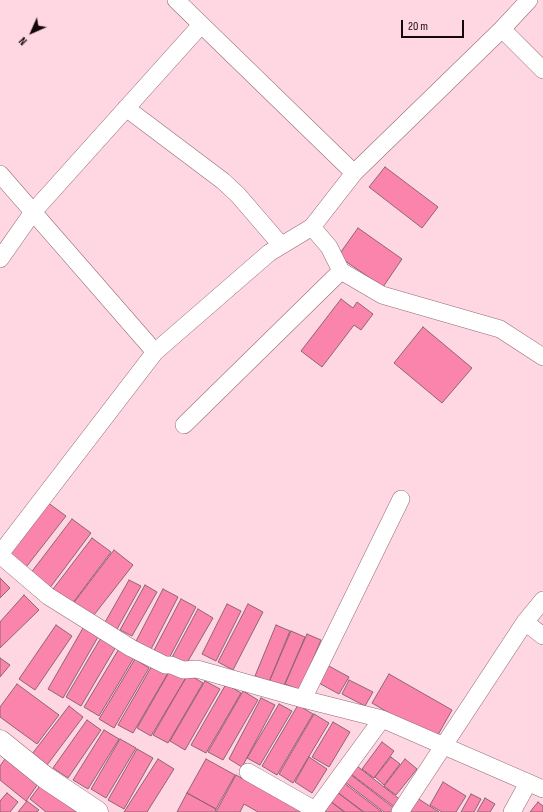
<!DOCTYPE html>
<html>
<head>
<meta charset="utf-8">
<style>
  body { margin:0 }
  #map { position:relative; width:543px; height:812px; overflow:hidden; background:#fed7e2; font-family:"Sofia Sans Condensed",sans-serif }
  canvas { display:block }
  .north { position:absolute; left:12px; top:12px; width:40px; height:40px; -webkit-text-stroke:3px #fed7e2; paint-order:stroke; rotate:225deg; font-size:11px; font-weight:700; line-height:16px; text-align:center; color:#16070c }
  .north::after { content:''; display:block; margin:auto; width:14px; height:18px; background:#16070c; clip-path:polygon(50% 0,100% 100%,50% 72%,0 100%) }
  .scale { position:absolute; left:401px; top:20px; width:63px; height:18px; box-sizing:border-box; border:2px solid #16070c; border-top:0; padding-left:5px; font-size:12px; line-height:14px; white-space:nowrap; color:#16070c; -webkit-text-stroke:3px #fed7e2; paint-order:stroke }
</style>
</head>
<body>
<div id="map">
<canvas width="543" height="812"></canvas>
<div class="north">N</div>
<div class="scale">20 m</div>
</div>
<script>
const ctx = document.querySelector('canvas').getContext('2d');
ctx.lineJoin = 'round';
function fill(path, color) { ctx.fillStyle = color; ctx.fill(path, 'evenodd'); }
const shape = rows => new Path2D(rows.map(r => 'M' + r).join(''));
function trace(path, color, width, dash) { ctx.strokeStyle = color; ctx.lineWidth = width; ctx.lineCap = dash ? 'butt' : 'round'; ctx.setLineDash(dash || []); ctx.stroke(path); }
const building = shape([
  [385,167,438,207,422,228,369,187,385,167],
  [358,228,402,259,383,287,338,256,358,228],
  [341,299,353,308,357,302,373,314,361,330,354,325,322,367,301,351,341,299],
  [423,327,472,368,442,403,394,363,423,327],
  [47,502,66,516,23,571,5,557,47,502],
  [72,519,91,533,49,589,30,574,72,519],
  [92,538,111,552,69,608,50,593,92,538],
  [114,550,133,565,90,620,72,605,114,550],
  [0,578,10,588,0,598,0,578],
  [129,580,141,586,116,631,104,624,129,580],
  [145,585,157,592,132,636,120,630,145,585],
  [163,589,178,597,148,655,133,647,163,589],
  [24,595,39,610,0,648,0,622,24,595],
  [181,599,196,607,166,664,151,656,181,599],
  [227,604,241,611,216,661,202,654,227,604],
  [248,604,263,612,233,670,218,662,248,604],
  [198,609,213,618,184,668,170,661,198,609],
  [56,625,72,636,35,690,19,679,56,625],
  [276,625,290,631,269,682,255,676,276,625],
  [83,628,98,637,63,698,48,689,83,628],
  [291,631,305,637,283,688,269,682,291,631],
  [307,634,321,640,300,690,285,684,307,634],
  [102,636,117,645,81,706,66,697,102,636],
  [120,647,135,656,99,716,84,707,120,647],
  [0,658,10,665,0,677,0,658],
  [135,659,149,668,114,728,99,719,135,659],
  [153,664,168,673,133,733,118,725,153,664],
  [327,665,349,677,339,694,317,682,327,665],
  [172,667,187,676,151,736,137,728,172,667],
  [188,674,203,683,168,743,153,735,188,674],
  [389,674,452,710,435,740,372,703,389,674],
  [349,680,373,692,365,706,342,694,349,680],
  [205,681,220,689,185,750,170,741,205,681],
  [17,684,59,715,37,744,0,717,0,707,17,684],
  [226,684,241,693,206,753,191,745,226,684],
  [243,691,258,700,223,760,208,752,243,691],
  [261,698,275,705,242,767,229,759,261,698],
  [279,704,292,711,260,765,247,758,279,704],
  [298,705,313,714,277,775,262,766,298,705],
  [69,706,83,717,47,765,32,754,69,706],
  [314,714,329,723,293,783,279,774,314,714],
  [87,720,101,730,68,778,53,768,87,720],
  [333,722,350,732,329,767,312,757,333,722],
  [104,730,119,739,88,789,73,780,104,730],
  [120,739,136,748,106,798,91,789,120,739],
  [382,742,394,751,374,778,362,769,382,742],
  [137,749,153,758,124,809,108,800,137,749],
  [309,757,327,769,312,793,295,782,309,757],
  [391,757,400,764,384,785,375,777,391,757],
  [5,759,38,784,26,801,0,780,0,766,5,759],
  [158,759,174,769,147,812,124,812,158,759],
  [206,759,235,775,216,809,187,793,206,759],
  [405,759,417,769,396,795,384,786,405,759],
  [357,766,402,801,396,808,351,774,357,766],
  [350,774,395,809,393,812,384,812,345,782,350,774],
  [236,775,301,811,300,812,258,812,244,804,240,812,216,812,236,775],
  [443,782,466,796,456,812,442,812,430,805,443,782],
  [42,783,80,812,46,812,30,799,42,783],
  [344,783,382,812,364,812,337,792,344,783],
  [337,792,363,812,345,812,330,801,337,792],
  [7,793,18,802,10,812,0,812,0,801,7,793],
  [187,793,216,809,215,812,177,812,187,793],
  [471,794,481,799,474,812,461,812,471,794],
  [414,796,439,812,404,812,414,796],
  [485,798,495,804,490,812,477,812,485,798],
  [27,801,39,810,37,812,18,812,27,801],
  [330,801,344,812,326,812,323,810,330,801],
  [538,802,543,806,543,812,530,812,538,802]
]);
const minor = shape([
  [176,0,354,173],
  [502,29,543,70],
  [126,108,223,181,238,195,281,245],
  [0,174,155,352],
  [312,227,329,247,341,271,382,295,500,329,543,357],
  [0,259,33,212,201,25],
  [184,425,341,271],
  [0,554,155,352,269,253,312,227,354,173,502,29,529,0],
  [0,555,48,596,131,648,165,665,171,665,183,670,197,669,303,699,382,719,543,789],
  [525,622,543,636],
  [303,699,401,499],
  [248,772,315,810],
  [314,812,382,719],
  [400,812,525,622,543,600],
  [512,812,528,783]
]);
const secondary = shape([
  [0,741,46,778,97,812]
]);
fill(building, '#fb84ad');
trace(building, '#8e6571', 1);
trace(minor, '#936975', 18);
trace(secondary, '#936975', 23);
trace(minor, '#fff', 17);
trace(secondary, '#fff', 22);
</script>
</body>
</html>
